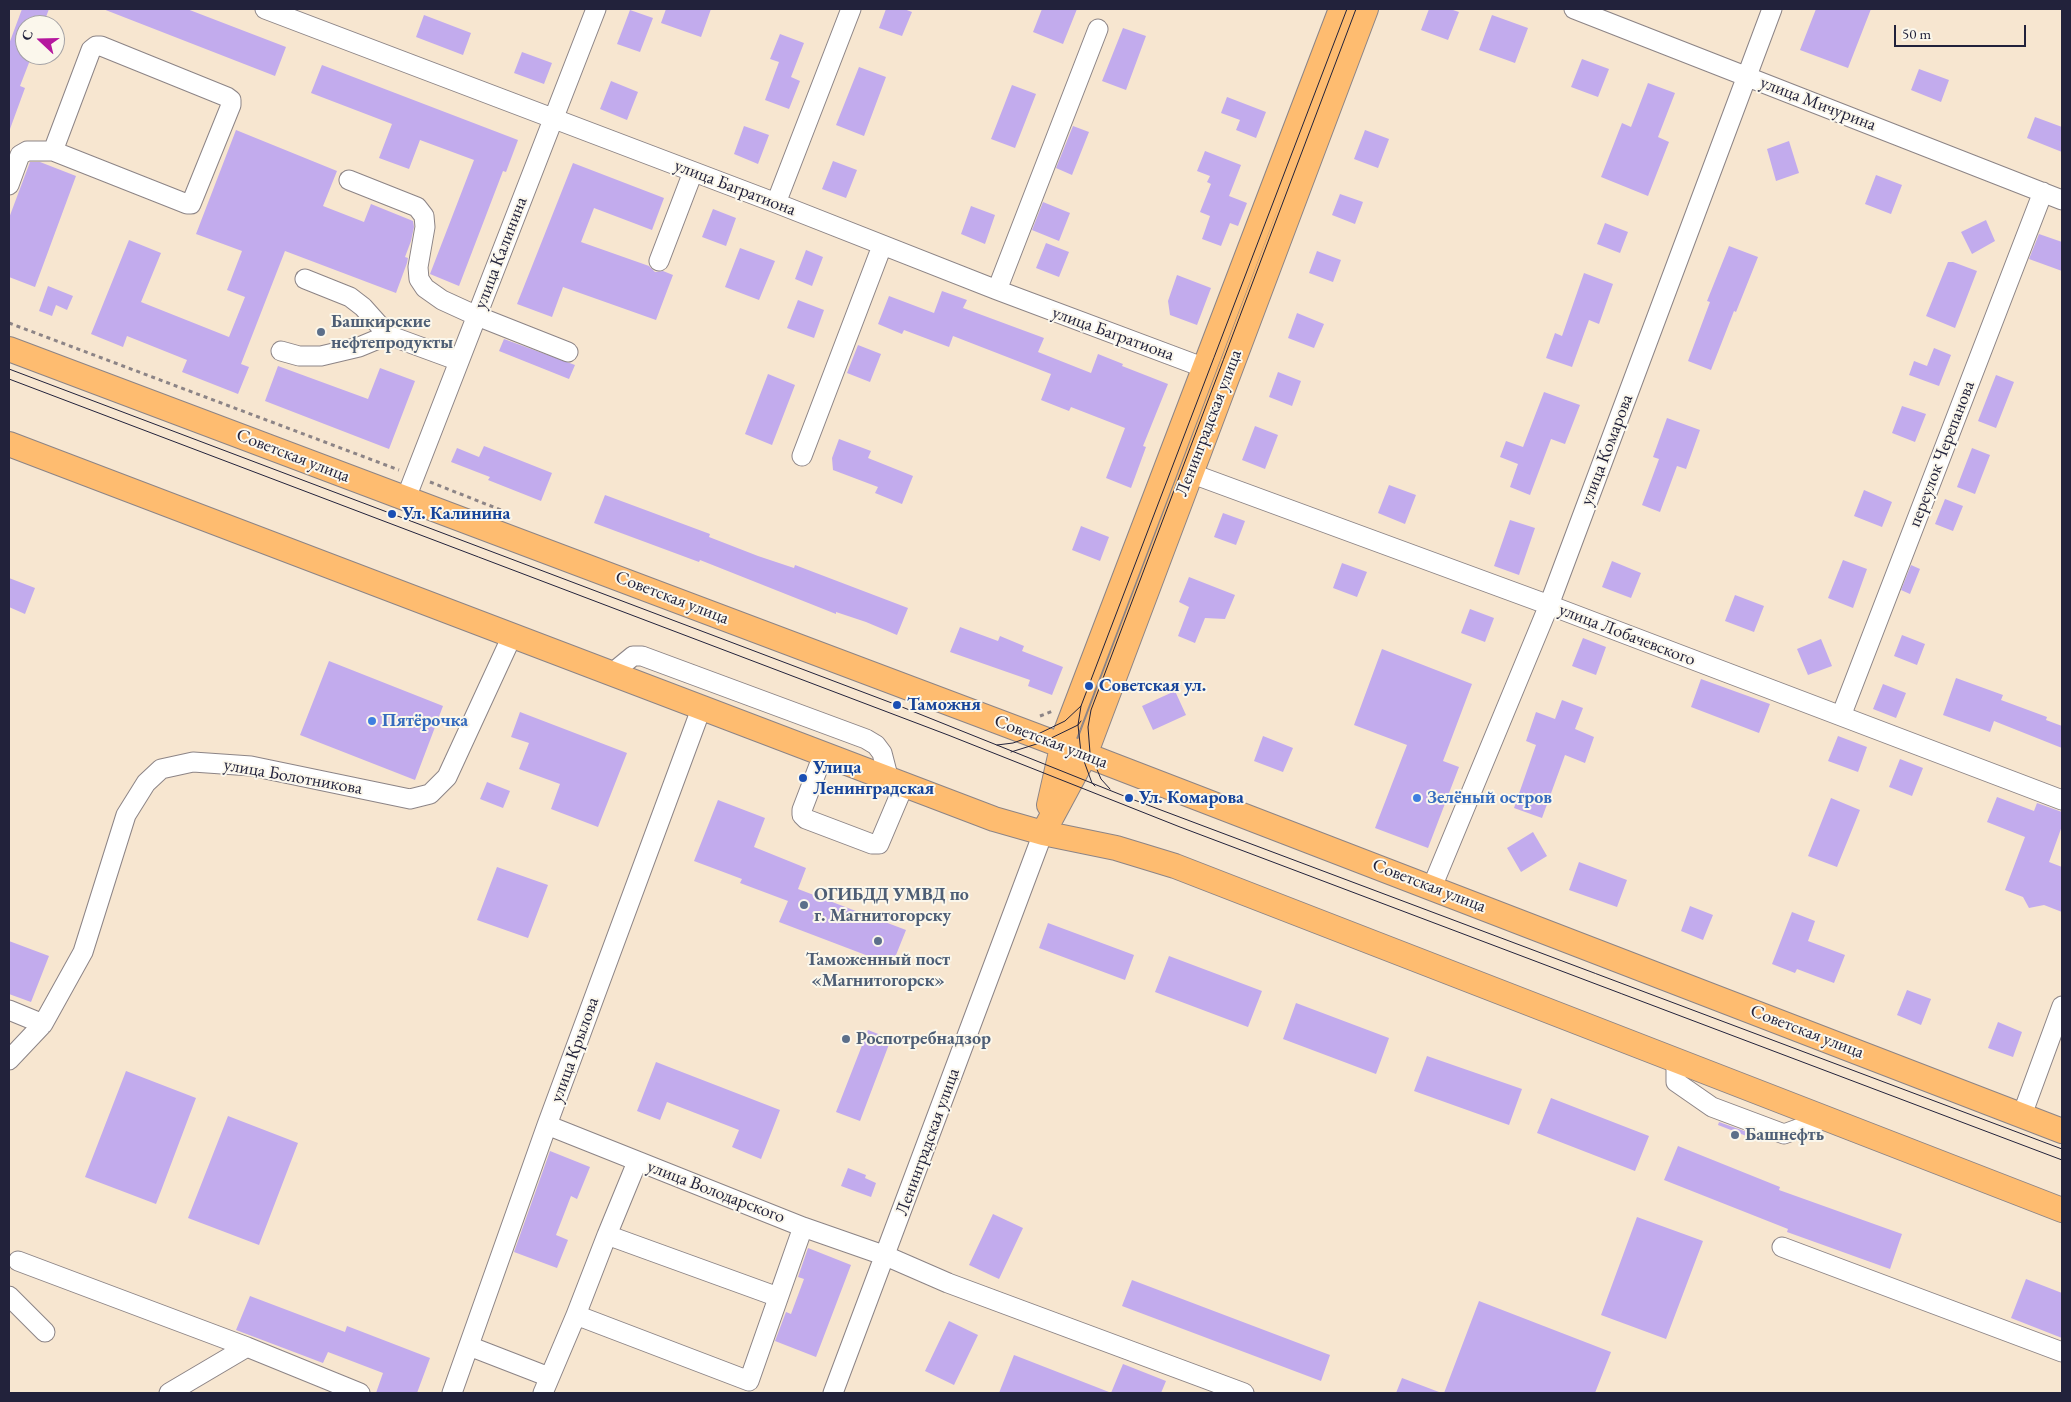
<!DOCTYPE html>
<html>
<head>
<meta charset="utf-8">
<style>
  body { margin:0 }
  #map { position:relative; width:2071px; height:1402px; overflow:hidden; background:#f7e6d0; font-family:"EB Garamond",serif }
  canvas { display:block }
  .frame { position:absolute; inset:0; border:10px solid #22223b; pointer-events:none }
  .north { position:absolute; left:15px; top:15px; width:50px; height:50px; box-sizing:border-box; background:#fbf7ec; border:1px solid #a4a2a5; border-radius:50%; rotate:291deg; font-size:14px; font-weight:700; line-height:20px; text-align:center; color:#22223b }
  .north::after { content:''; display:block; margin:auto; width:18px; height:22px; background:#b5179e; clip-path:polygon(50% 0,100% 100%,50% 72%,0 100%) }
  .scale { position:absolute; left:1894px; top:25px; width:132px; height:22px; box-sizing:border-box; border:2px solid #22223b; border-top:0; padding-left:6px; font-size:15px; line-height:18px; white-space:nowrap; color:#22223b; -webkit-text-stroke:4px #fbf7ec; paint-order:stroke }
</style>
</head>
<body>
<div id="map">
<canvas width="2071" height="1402"></canvas>
<div class="frame"></div>
<div class="north">С</div>
<div class="scale">50 m</div>
</div>
<script>
const ctx = document.querySelector('canvas').getContext('2d');
ctx.lineJoin = 'round';
function fill(path, color) { ctx.fillStyle = color; ctx.fill(path, 'evenodd'); }
const shape = rows => new Path2D(rows.map(r => 'M' + r).join(''));
function trace(path, color, width, dash) { ctx.strokeStyle = color; ctx.lineWidth = width; ctx.lineCap = dash ? 'butt' : 'round'; ctx.setLineDash(dash || []); ctx.stroke(path); }
function drawText(font, color, halo, rows, align = 'center') {
  ctx.font = font + ' "EB Garamond",serif'; ctx.lineWidth = 4; ctx.setLineDash([]); ctx.textBaseline = 'middle'; ctx.strokeStyle = halo; ctx.fillStyle = color; for (const [text, x, y, turn = 0] of rows) {
    ctx.save(); ctx.translate(x, y); ctx.rotate((+turn || 0) * Math.PI / 180); ctx.textAlign = isNaN(turn) ? turn : align; if (halo) ctx.strokeText(text, 0, 0); ctx.fillText(text, 0, 0); ctx.restore();
  }
}
const building = shape([
  [22,9,49,9,43,25,25,25,25,55,32,55,20,86,25,88,10,129,9,44],
  [103,9,187,9,286,47,275,76],
  [666,9,711,9,701,37,661,23],
  [886,9,904,9,912,12,902,36,879,28],
  [1042,9,1077,9,1063,44,1033,32],
  [1429,9,1450,9,1459,12,1448,40,1421,30],
  [1816,9,1871,9,1848,68,1800,50],
  [630,10,653,18,640,52,617,44],
  [424,15,471,33,463,55,416,37],
  [1492,15,1528,28,1515,63,1479,50],
  [1123,28,1146,36,1126,90,1102,81],
  [780,34,804,43,791,77,800,81,789,109,765,100,779,62,770,59],
  [522,52,552,63,544,84,514,73],
  [1582,59,1609,69,1598,97,1571,87],
  [322,65,518,140,506,172,503,171,459,286,430,274,474,160,420,140,409,169,379,158,392,124,311,93],
  [859,67,886,77,864,136,836,125],
  [1919,69,1949,80,1941,102,1911,90],
  [611,81,638,92,627,120,600,109],
  [1648,83,1675,93,1658,137,1669,142,1648,196,1601,177,1622,123,1631,127],
  [1012,85,1036,94,1015,148,991,139],
  [1227,97,1266,112,1256,138,1236,130,1240,120,1221,113],
  [2035,117,2062,127,2062,152,2027,138],
  [744,126,769,135,758,164,734,154],
  [1073,126,1089,132,1072,175,1056,168],
  [236,130,337,171,323,206,364,222,371,204,413,221,414,227,411,241,405,257,408,258,407,263,396,293,285,251,241,364,249,367,238,394,182,372,187,360,127,336,123,347,91,334,129,240,161,253,141,302,229,337,245,297,227,290,242,251,196,234],
  [1365,130,1389,139,1378,168,1354,159],
  [1789,141,1799,173,1776,181,1767,149],
  [1205,151,1241,165,1229,196,1247,203,1238,226,1230,223,1221,246,1202,239,1210,216,1200,212,1211,184,1207,182,1210,176,1197,171],
  [833,161,857,170,846,198,822,189],
  [30,162,40,162,76,176,35,287,9,277,9,218],
  [573,163,664,198,652,230,594,208,581,242,649,266,655,272,663,271,673,275,656,320,563,287,552,317,517,304],
  [1876,175,1902,185,1891,214,1865,204],
  [1340,194,1363,202,1355,224,1332,215],
  [1043,202,1070,213,1059,241,1032,230],
  [971,206,995,215,985,244,961,234],
  [713,209,736,218,726,246,702,237],
  [1986,220,1995,241,1972,254,1961,232],
  [1605,223,1628,232,1620,253,1597,244],
  [2039,234,2062,242,2062,271,2029,259],
  [1046,243,1069,252,1059,277,1036,268],
  [1729,246,1758,257,1736,312,1734,311,1711,370,1688,361,1710,302,1707,301],
  [740,248,775,261,759,300,725,287],
  [806,250,823,257,812,286,795,279],
  [1317,251,1341,260,1333,282,1309,273],
  [1948,262,1953,262,1977,271,1955,328,1926,316],
  [1584,273,1613,284,1599,324,1589,320,1572,367,1546,358,1555,333,1562,336],
  [1177,275,1211,288,1197,325,1170,315,1168,301],
  [48,286,73,296,67,310,56,305,52,316,39,311],
  [942,291,967,300,963,308,1044,338,1038,352,1091,373,1098,354,1123,364,1122,366,1168,384,1143,446,1146,447,1131,488,1106,478,1125,428,1071,407,1069,411,1041,400,1051,374,953,336,949,347,904,330,902,334,878,324,889,296,934,313],
  [798,300,824,310,814,338,787,328],
  [1297,313,1324,324,1314,348,1288,338],
  [504,339,575,365,569,379,499,351],
  [858,345,881,354,870,382,847,373],
  [1934,348,1951,355,1939,386,1909,375,1914,361,1927,366],
  [278,366,368,399,380,368,415,381,389,449,265,401],
  [1278,372,1301,381,1292,406,1269,397],
  [768,374,795,385,772,445,745,434],
  [1996,375,2014,382,1996,428,1978,421],
  [1544,392,1580,405,1565,444,1551,439,1530,495,1510,487,1518,464,1500,457,1506,441,1523,447],
  [1902,406,1926,414,1915,442,1892,433],
  [1667,418,1700,430,1686,469,1677,466,1660,512,1642,505,1659,459,1653,457],
  [1255,426,1278,435,1265,469,1242,460],
  [839,439,871,451,868,458,913,476,902,504,875,493,878,487,833,470,832,458],
  [484,446,552,473,541,501,488,480,490,477,451,462,457,448,479,457],
  [1972,448,1990,455,1975,494,1957,487],
  [1389,485,1416,495,1405,524,1378,513],
  [1864,490,1892,502,1882,527,1854,516],
  [605,495,710,534,709,537,758,556,794,568,795,565,908,608,897,635,866,622,836,612,836,614,700,560,699,562,594,523],
  [1945,499,1963,506,1953,531,1935,524],
  [1223,513,1245,521,1236,545,1214,537],
  [1510,520,1535,528,1519,575,1494,566],
  [1081,526,1109,537,1100,561,1072,550],
  [1843,560,1867,569,1853,608,1828,598],
  [1612,561,1641,573,1631,598,1602,587],
  [1342,563,1367,572,1357,597,1333,588],
  [1911,565,1920,569,1910,594,1901,590],
  [1189,577,1235,595,1225,619,1205,618,1195,643,1178,636,1189,607,1179,602],
  [9,578,35,588,25,614,9,607],
  [1735,595,1764,606,1754,632,1725,621],
  [1470,609,1494,618,1485,642,1461,633],
  [960,627,998,641,1000,636,1024,646,1022,651,1063,667,1052,695,1028,686,1030,680,950,652],
  [1902,635,1925,644,1917,665,1894,656],
  [1583,638,1606,647,1596,675,1572,666],
  [1821,639,1832,666,1808,675,1797,649],
  [1382,649,1472,684,1443,761,1459,767,1428,848,1375,828,1407,745,1354,725],
  [329,661,443,706,415,780,300,735],
  [1956,678,2003,695,2001,700,2047,717,2046,720,2062,726,2062,748,1994,721,1990,732,1943,715],
  [1701,679,1770,704,1759,733,1691,707],
  [1883,684,1906,693,1896,718,1873,709],
  [1175,691,1186,715,1153,730,1142,706],
  [1562,700,1583,708,1575,729,1594,737,1585,763,1565,755,1542,818,1514,808,1536,745,1526,741,1536,712,1555,719],
  [520,712,627,753,598,827,551,809,560,784,519,769,529,743,511,737],
  [1263,736,1293,748,1283,772,1254,761],
  [1838,736,1867,747,1858,772,1828,761],
  [1900,759,1923,768,1912,796,1889,787],
  [487,782,510,791,503,808,480,799],
  [1997,797,2034,811,2037,803,2062,812,2062,826,2049,862,2062,867,2062,912,2044,905,2029,908,2023,897,2005,890,2025,837,1987,822],
  [1831,798,1860,810,1837,867,1808,856],
  [718,800,765,818,754,847,806,868,798,889,906,930,892,965,779,922,788,901,740,883,742,879,694,861],
  [1533,832,1547,856,1521,872,1507,848],
  [1579,862,1627,880,1617,907,1569,890],
  [497,867,548,885,528,938,477,920],
  [1690,906,1713,915,1703,940,1681,931],
  [1792,912,1815,921,1808,941,1845,955,1834,983,1797,969,1795,973,1772,964],
  [1048,923,1134,955,1125,980,1039,948],
  [9,941,49,956,31,1002,9,994],
  [1169,956,1262,991,1248,1027,1155,992],
  [1907,990,1931,999,1921,1025,1897,1015],
  [1296,1003,1389,1038,1376,1074,1283,1039],
  [1998,1022,2022,1032,2013,1057,1988,1048],
  [868,1030,891,1039,860,1121,836,1112],
  [1427,1056,1522,1089,1509,1125,1414,1091],
  [656,1062,780,1110,761,1159,732,1147,739,1130,667,1102,660,1120,637,1111],
  [126,1071,196,1098,156,1204,85,1177],
  [1551,1098,1649,1136,1635,1171,1537,1133],
  [228,1116,298,1143,259,1245,188,1218],
  [1719,1122,1764,1138,1762,1142,1718,1125],
  [1678,1146,1780,1187,1779,1190,1902,1234,1890,1269,1787,1232,1788,1229,1664,1180],
  [550,1151,590,1167,577,1199,571,1196,556,1235,568,1240,557,1268,514,1252],
  [848,1168,866,1175,865,1178,876,1183,871,1197,841,1186],
  [993,1214,1023,1228,999,1279,969,1265],
  [1637,1217,1703,1241,1666,1339,1601,1315],
  [808,1248,851,1265,816,1357,775,1341,786,1312,791,1314,804,1279,798,1277],
  [2026,1279,2062,1293,2062,1338,2011,1318],
  [1132,1280,1330,1355,1321,1381,1122,1306],
  [250,1296,345,1332,347,1326,430,1358,417,1393,376,1393,383,1373,328,1352,323,1363,236,1330],
  [1479,1301,1611,1352,1595,1393,1444,1393],
  [949,1321,978,1335,954,1385,925,1371],
  [1014,1355,1109,1392,1109,1393,999,1393],
  [1123,1364,1166,1381,1161,1393,1111,1393],
  [1402,1378,1439,1392,1439,1393,1396,1393]
]);
const path = shape([
  [9,323,399,470],
  [430,482,506,512],
  [1040,716,1053,711]
]);
const minor = shape([
  [265,9,776,203,997,290,1205,368],
  [1574,9,2062,200],
  [349,180,417,207,424,216,425,227,418,267,419,279,425,288,442,300,477,316,568,352],
  [9,185,20,155,27,151,53,151,187,204,191,204,231,105,231,100,227,97,101,46,96,46,91,50,53,151],
  [776,203,851,9],
  [659,261,693,172],
  [305,279,350,297,363,307,388,335],
  [997,290,1098,29],
  [281,351,299,356,321,356,359,347,388,335,459,361],
  [802,456,882,246],
  [1190,473,1549,605,2062,800],
  [406,498,596,9],
  [611,674,633,656,642,656,866,739,876,745,882,753,889,780],
  [1841,716,2043,192],
  [823,755,802,810,802,815,806,819,872,844,879,844,904,785],
  [1432,887,1549,605,1772,9],
  [9,1010,43,1024],
  [9,1060,43,1024,83,952,126,815,146,783,161,769,193,762,251,766,410,799,430,794,447,777,512,636],
  [1676,1062,1676,1082,1712,1107,1784,1134,1825,1119],
  [2022,1115,2062,1006],
  [547,1125,803,1227,886,1256,948,1283,1244,1393],
  [637,1162,607,1235,778,1297],
  [607,1235,576,1315,749,1381,803,1227],
  [1782,1247,2062,1352],
  [18,1261,247,1347,360,1393],
  [9,1296,45,1332],
  [469,1346,549,1377],
  [169,1393,247,1347],
  [452,1393,547,1125,701,709],
  [543,1393,576,1315],
  [833,1393,1043,833]
]);
const major = shape([
  [9,349,1047,740,2062,1131],
  [9,444,994,819,1043,833,1116,848,1175,866,2062,1210],
  [1049,805,1065,734,1341,9],
  [1043,833,1085,755,1366,9]
]);
const tram = shape([
  [9,369,897,705,1129,798,2062,1149],
  [9,379,948,735,1180,827,2062,1160],
  [997,745,1013,743,1038,734,1065,721,1081,706],
  [1011,752,1043,742,1078,725,1081,721],
  [1095,786,1092,783,1081,753,1078,725,1081,706,1347,9],
  [1110,789,1101,779,1090,753,1088,727,1091,710,1356,9]
]);
const markers = [
  [321,332,5,"#5c6f8a"],
  [392,514,5,"#1a4fb4"],
  [1089,686,5,"#1a4fb4"],
  [897,705,5,"#1a4fb4"],
  [372,721,5,"#3f7fe0"],
  [803,778,5,"#1a4fb4"],
  [1129,798,5,"#1a4fb4"],
  [1417,798,5,"#3f7fe0"],
  [804,905,5,"#5c6f8a"],
  [878,941,5,"#5c6f8a"],
  [846,1039,5,"#5c6f8a"],
  [1735,1135,5,"#5c6f8a"]
];
const streetNames = [
  ["улица Мичурина",1818,104,21],
  ["улица Багратиона",735,188,21],
  ["улица Калинина",501,253,-69],
  ["улица Багратиона",1113,334,20],
  ["Ленинградская улица",1209,423,-69],
  ["улица Комарова",1607,450,-69],
  ["переулок Черепанова",1942,454,-69],
  ["Советская улица",293,456,21],
  ["Советская улица",672,598,21],
  ["улица Лобачевского",1627,635,21],
  ["Советская улица",1051,742,21],
  ["улица Болотникова",293,777,10],
  ["Советская улица",1429,886,21],
  ["Советская улица",1807,1032,21],
  ["улица Крылова",575,1050,-70],
  ["Ленинградская улица",928,1142,-70],
  ["улица Володарского",716,1192,21]
];
const serviceNames = [
  ["Башкирские",331,322],
  ["нефтепродукты",331,343],
  ["ОГИБДД УМВД по",814,895],
  ["г. Магнитогорску",814,916],
  ["Таможенный пост",878,960,"center"],
  ["«Магнитогорск»",878,981,"center"],
  ["Роспотребнадзор",856,1039],
  ["Башнефть",1745,1135]
];
const transitNames = [
  ["Ул. Калинина",402,514],
  ["Советская ул.",1099,686],
  ["Таможня",907,705],
  ["Улица",813,768],
  ["Ленинградская",813,789],
  ["Ул. Комарова",1139,798]
];
const shopNames = [
  ["Пятёрочка",382,721],
  ["Зелёный остров",1427,798]
];
fill(building, '#c2abed');
trace(minor, '#8c8486', 21);
trace(major, '#8c8486', 26);
trace(path, '#8c8486', 3, [4, 4]);
trace(minor, '#fff', 19);
trace(major, '#febc70', 24);
trace(tram, '#22223b', 1);
for (const [x, y, r, color] of markers) { const dot = new Path2D(); dot.arc(x, y, r, 0, 2 * Math.PI); ctx.fillStyle = color; ctx.fill(dot); trace(dot, '#fbf7ec', 2); }
drawText('18px', '#22223b', '#fbf7ec', streetNames);
drawText('bold 18px', '#4e5e75', '#fbf7ec', serviceNames, 'left');
drawText('bold 18px', '#164399', '#fbf7ec', transitNames, 'left');
drawText('bold 18px', '#366cbe', '#fbf7ec', shopNames, 'left');
</script>
</body>
</html>
